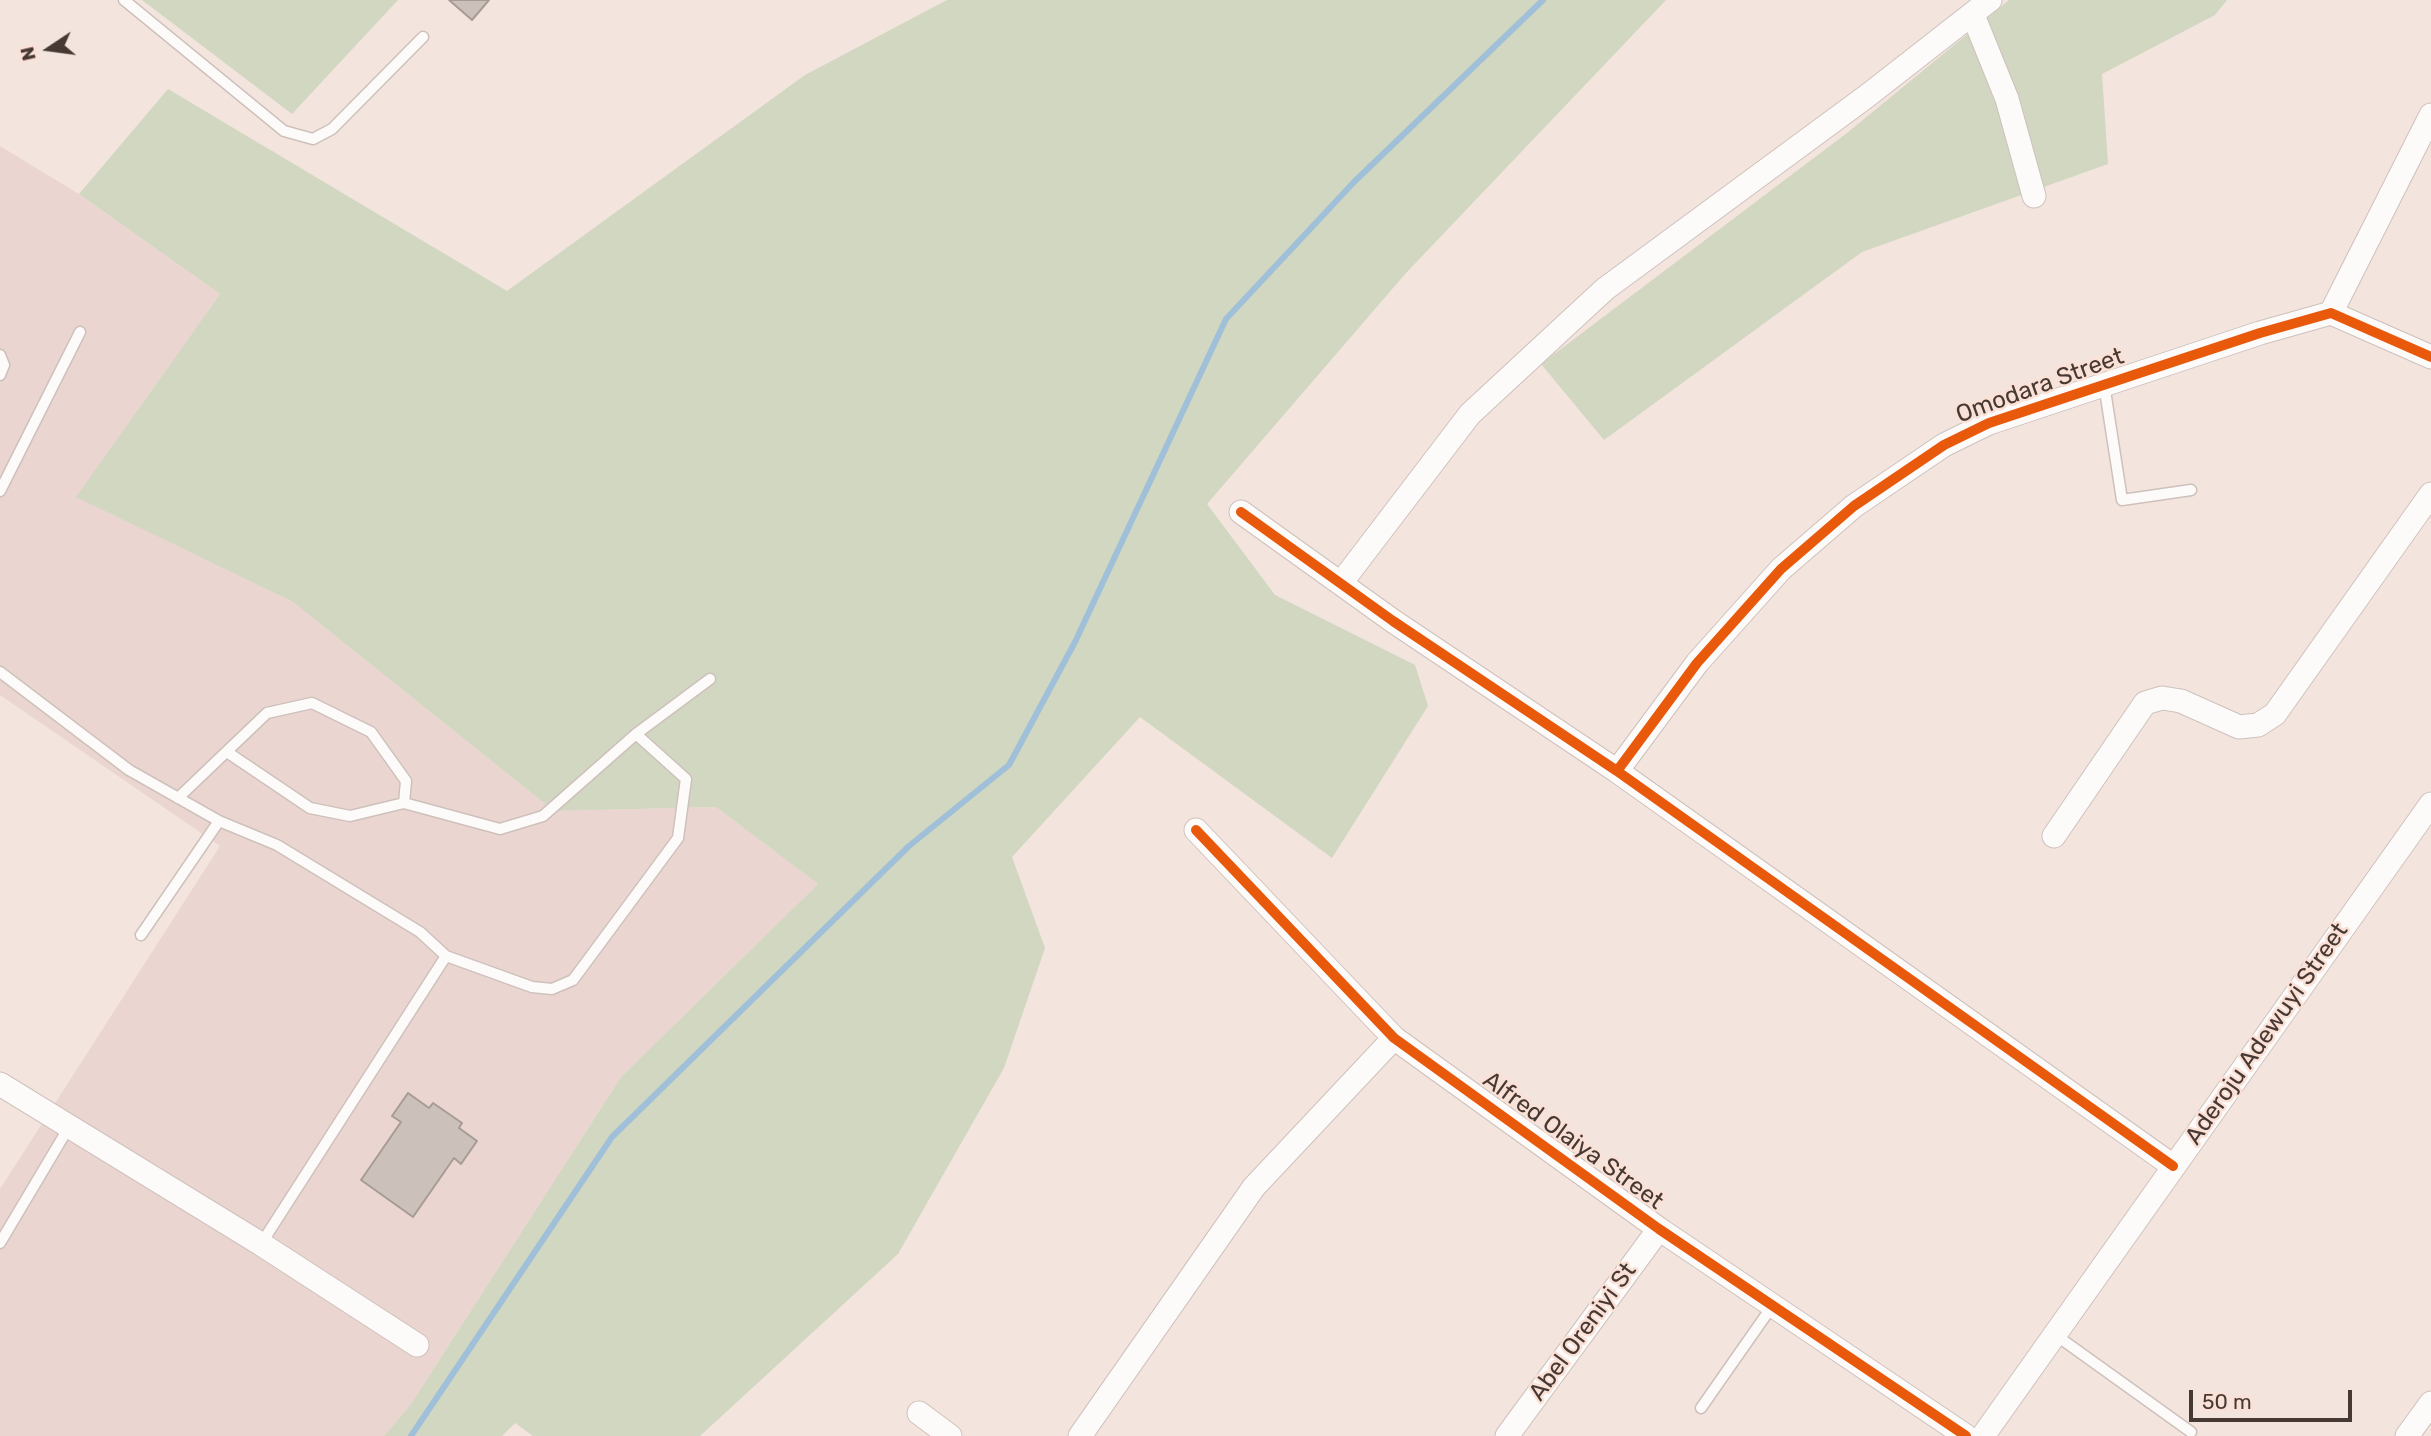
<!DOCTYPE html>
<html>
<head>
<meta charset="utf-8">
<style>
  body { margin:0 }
  #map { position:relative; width:2431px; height:1436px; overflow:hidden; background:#f3e4de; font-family:Rubik,sans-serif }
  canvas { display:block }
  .north { position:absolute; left:14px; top:14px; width:70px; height:70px; -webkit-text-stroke:5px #fbe0d6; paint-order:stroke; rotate:257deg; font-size:19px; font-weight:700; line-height:28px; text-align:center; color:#463933 }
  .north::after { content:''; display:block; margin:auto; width:24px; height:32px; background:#463933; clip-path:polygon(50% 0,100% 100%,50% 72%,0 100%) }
  .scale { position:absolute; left:2189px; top:1390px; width:163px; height:32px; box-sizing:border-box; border:4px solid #463933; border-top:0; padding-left:9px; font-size:21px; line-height:24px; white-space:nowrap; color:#463933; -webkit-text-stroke:5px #fbe0d6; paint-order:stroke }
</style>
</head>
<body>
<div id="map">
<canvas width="2431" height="1436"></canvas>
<div class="north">N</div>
<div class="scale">50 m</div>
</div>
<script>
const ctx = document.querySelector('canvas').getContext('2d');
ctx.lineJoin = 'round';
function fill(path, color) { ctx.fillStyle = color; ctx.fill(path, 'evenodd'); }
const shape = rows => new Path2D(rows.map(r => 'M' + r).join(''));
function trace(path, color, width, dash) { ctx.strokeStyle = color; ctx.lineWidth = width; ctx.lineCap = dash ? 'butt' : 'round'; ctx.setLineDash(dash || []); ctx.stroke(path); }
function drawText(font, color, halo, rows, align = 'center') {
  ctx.font = font + ' Rubik,sans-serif'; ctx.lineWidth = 5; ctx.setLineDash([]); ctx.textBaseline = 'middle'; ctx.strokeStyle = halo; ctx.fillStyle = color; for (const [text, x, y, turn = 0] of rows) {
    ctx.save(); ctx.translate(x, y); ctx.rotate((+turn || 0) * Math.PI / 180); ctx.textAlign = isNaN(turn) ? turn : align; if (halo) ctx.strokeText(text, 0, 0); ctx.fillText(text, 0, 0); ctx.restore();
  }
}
const industrial = shape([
  [0,146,79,194,220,294,77,497,293,602,554,811,716,807,818,884,621,1077,411,1404,384,1436,0,1436,0,1189,220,846,0,695]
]);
const green = shape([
  [142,0,398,0,292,114],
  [947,0,1666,0,1406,273,1207,504,1275,595,1415,665,1428,706,1332,858,1140,717,1012,857,1045,948,1004,1068,898,1254,700,1436,533,1436,515,1423,502,1436,384,1436,411,1404,621,1077,818,884,716,807,554,811,293,602,76,497,220,294,79,194,168,89,507,291,805,75],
  [2009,0,2227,0,2215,15,2102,74,2108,164,1862,252,1604,440,1541,364,1847,133]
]);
const stream = shape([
  [411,1436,612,1137,909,846,1009,765,1075,642,1226,319,1354,182,1543,0]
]);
const building = shape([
  [449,0,489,0,472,20,449,0],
  [408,1093,429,1108,433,1103,462,1123,459,1128,477,1141,461,1164,454,1158,413,1217,361,1180,401,1122,392,1116,408,1093]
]);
const lane = shape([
  [124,0,284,131,313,139,332,129,423,37],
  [0,355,4,365,0,375],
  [2104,384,2122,500,2191,490],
  [0,491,80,332],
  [0,672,129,770,219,821,277,845,420,932,446,956,261,1244],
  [636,734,710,679],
  [227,752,310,808,350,816,404,803],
  [178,798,267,713,312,703,371,732,406,781,404,803,500,829,543,816,636,734,686,779,678,838,573,980,552,989,532,987,446,956],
  [141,935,219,821],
  [0,1243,69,1127],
  [2057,1336,2191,1432],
  [1701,1408,1773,1305]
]);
const street = shape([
  [1973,15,2007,99,2034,196],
  [2331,313,2431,115],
  [1241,512,1393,621,1617,771,2173,1166],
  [1341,583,1470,414,1605,289,1867,96,1990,0],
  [1617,771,1697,663,1781,569,1854,506,1944,445,1989,423,2260,333,2331,313,2431,357],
  [1196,830,1394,1038,1659,1229,1966,1436],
  [2054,836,2145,703,2162,698,2181,701,2239,727,2258,725,2275,714,2431,494],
  [0,1084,261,1244,417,1345],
  [919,1413,950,1436],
  [1080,1436,1254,1187,1394,1038],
  [1507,1436,1659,1229],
  [1983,1436,2431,804],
  [2407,1436,2431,1403]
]);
const cycleway = shape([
  [1241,512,1393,621,1617,771,2173,1166],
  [1617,771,1697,663,1781,569,1854,506,1944,445,1989,423,2260,333,2331,313,2431,357],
  [1196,830,1394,1038,1659,1229,1966,1436]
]);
const streetNames = [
  ["Omodara Street",2040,386,-20],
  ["Aderoju Adewuyi Street",2267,1034,-55],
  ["Alfred Olaiya Street",1573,1141,36],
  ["Abel Oreniyi St",1583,1332,-54]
];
fill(industrial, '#ebd5d1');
fill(green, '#d1d7c0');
trace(stream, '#a0c0d9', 6);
fill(building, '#ccc1ba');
trace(building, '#a79c95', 2);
trace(lane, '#cec1bc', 13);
trace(street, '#cec1bc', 25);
trace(lane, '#fdfbfa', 10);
trace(street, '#fdfbfa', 23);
trace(cycleway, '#e8590c', 10);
drawText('24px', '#463933', '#fbe0d6', streetNames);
</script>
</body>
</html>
